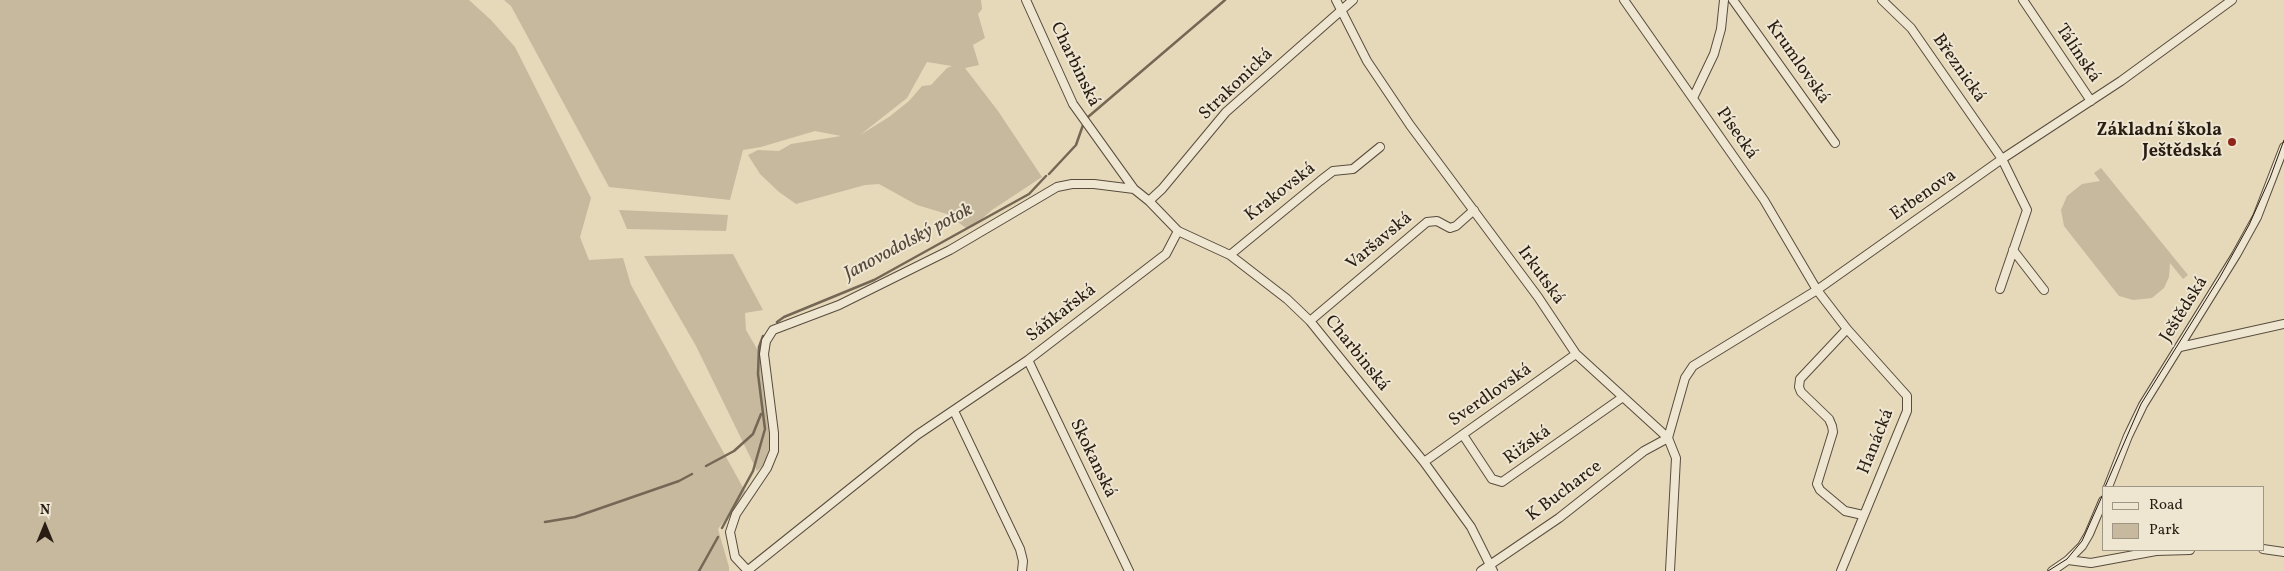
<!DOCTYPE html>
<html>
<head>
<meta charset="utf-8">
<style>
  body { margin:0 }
  #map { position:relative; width:2284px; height:571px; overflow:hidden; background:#e6d9ba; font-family:Vollkorn,serif }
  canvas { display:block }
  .legend { position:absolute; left:2102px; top:486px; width:162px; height:65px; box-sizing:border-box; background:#efe6d2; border:1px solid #a09686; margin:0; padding:6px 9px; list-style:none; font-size:15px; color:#291d13 }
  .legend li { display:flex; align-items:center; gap:10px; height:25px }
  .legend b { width:25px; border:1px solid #a09686 }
  .north { position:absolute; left:20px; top:501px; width:50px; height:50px; -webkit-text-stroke:4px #efe6d2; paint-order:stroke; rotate:0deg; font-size:14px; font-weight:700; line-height:20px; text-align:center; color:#291d13 }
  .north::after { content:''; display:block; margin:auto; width:18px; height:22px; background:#291d13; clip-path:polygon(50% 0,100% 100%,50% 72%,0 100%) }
</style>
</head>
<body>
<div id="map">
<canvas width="2284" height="571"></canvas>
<ul class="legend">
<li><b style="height:6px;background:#efe6d2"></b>Road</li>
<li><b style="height:14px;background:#c6b99e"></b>Park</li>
</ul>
<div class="north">N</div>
</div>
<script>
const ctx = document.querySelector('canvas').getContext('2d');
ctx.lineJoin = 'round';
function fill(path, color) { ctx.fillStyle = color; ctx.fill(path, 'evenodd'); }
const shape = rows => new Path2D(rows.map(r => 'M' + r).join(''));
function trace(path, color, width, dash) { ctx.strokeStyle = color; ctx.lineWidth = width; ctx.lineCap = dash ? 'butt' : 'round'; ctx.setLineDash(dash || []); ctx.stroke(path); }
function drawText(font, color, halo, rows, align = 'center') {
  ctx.font = font + ' Vollkorn,serif'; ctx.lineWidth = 4; ctx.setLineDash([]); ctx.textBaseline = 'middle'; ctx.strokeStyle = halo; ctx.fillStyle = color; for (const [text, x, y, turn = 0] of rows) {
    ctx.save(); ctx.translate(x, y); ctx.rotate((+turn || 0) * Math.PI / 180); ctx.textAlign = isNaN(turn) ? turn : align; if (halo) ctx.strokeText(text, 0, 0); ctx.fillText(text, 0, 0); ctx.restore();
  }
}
const green = shape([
  [0,0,469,0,491,20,515,47,591,198,580,237,589,260,623,258,631,285,746,493,718,529,729,567,729,571,0,571],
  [504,0,981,0,982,9,978,14,985,38,973,45,979,65,965,68,998,111,1042,177,992,210,974,226,966,228,947,214,917,205,879,184,865,185,796,204,779,192,760,174,748,155,758,150,779,151,791,144,841,136,815,131,761,147,743,150,730,200,609,187,511,6],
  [927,62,952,66,947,68,931,85,922,86,909,101,889,117,860,135,907,98],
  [2101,168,2188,275,2183,279,2170,263,2169,277,2164,288,2152,298,2133,300,2119,296,2064,226,2061,210,2067,196,2082,184,2100,181,2094,173],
  [619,210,728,215,726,231,627,229],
  [733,254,763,310,745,313,746,330,760,354,770,419,770,445,765,464,757,471,696,346,644,256]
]);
const stream = shape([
  [1088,117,1225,0],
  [1049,174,1076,145,1083,125],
  [777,322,784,317,874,280,1029,194,1046,176],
  [706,466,734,451,753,434,761,414],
  [545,522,575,517,679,481,692,474],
  [722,528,753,471,765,429,758,374,759,347,763,336],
  [699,571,718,537]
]);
const minor = shape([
  [1026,0,1073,104,1134,189],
  [1336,0,1367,61,1410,125,1538,297,1576,354,1668,438,1676,458,1670,571],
  [1624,0,1764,200,1817,290,1847,329,1907,396,1907,411,1841,571],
  [1733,0,1835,143],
  [1882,0,1911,28,2002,159,2027,210,2000,289],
  [2023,0,2091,101],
  [1693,98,1714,54,1721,29,1724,0],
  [1149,201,1162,189,1226,112,1353,0],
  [2013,250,2044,290],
  [1230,255,1320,181,1333,171,1353,169,1380,147],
  [1310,321,1427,222,1437,221,1450,228,1456,226,1474,210],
  [1847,329,1800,379,1799,387,1801,392,1829,419,1832,426,1833,432,1817,484,1820,490,1845,511,1863,515],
  [2180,347,2284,324],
  [1028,360,1129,571],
  [954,411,1020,549,1023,561,1022,571],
  [1463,435,1492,479,1502,482,1623,397],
  [1668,438,1685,378,1693,366,1817,290,2002,159,2121,81,2232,0],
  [1424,462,1576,354],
  [2108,487,2128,436,2143,405,2236,255,2257,217,2284,147],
  [2263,549,2284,552],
  [2068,560,2091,563,2156,551,2190,550],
  [747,571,917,435,1028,360,1166,254,1178,231],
  [748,571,735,557,730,532,736,514,767,468,774,451,774,433,764,354,766,341,773,330,839,305,950,250,1057,187,1072,184,1094,184,1134,189,1149,201,1178,231,1230,255,1287,299,1310,321,1424,462,1471,527,1493,571],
  [1481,571,1559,518,1644,451,1668,438],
  [2052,571,2068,560,2082,546,2089,534,2103,501]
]);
const tram = shape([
  [2105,487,2141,404,2220,277,2249,225,2270,178,2284,140],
  [2048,571,2067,559,2082,541,2103,494]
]);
const markers = [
  [2232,142,5,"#8f2418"]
];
const streetNames = [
  ["Tálínská",2077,54,56],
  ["Krumlovská",1797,63,55],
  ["Charbinská",1074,65,64],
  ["Březnická",1958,69,55],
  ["Strakonická",1237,85,-44],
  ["Písecká",1736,134,55],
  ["Krakovská",1281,193,-38],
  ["Erbenova",1924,196,-35],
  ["Varšavská",1380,242,-40],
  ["Irkutská",1540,276,54],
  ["Ještědská",2185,310,-58],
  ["Sáňkařská",1062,314,-38],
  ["Charbinská",1356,354,51],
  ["Sverdlovská",1491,396,-35],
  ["Hanácká",1877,442,-68],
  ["Rižská",1528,446,-36],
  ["Skokanská",1092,459,64],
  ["K Bucharce",1565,492,-37]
];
const poiNames = [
  ["Základní škola",2222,132],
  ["Ještědská",2222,153]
];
const waterNames = [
  ["Janovodolský potok",909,243,-28]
];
fill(green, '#c6b99e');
trace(stream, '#746755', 2.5);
trace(minor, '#584c3d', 10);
trace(minor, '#efe6d2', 8);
trace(tram, '#291d13', 1);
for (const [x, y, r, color] of markers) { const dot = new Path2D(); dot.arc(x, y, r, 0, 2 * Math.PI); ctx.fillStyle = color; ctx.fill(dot); trace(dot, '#efe6d2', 2); }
drawText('18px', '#291d13', '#efe6d2', streetNames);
drawText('bold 18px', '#291d13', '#efe6d2', poiNames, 'right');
drawText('italic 19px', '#55483a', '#efe6d2', waterNames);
</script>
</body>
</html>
